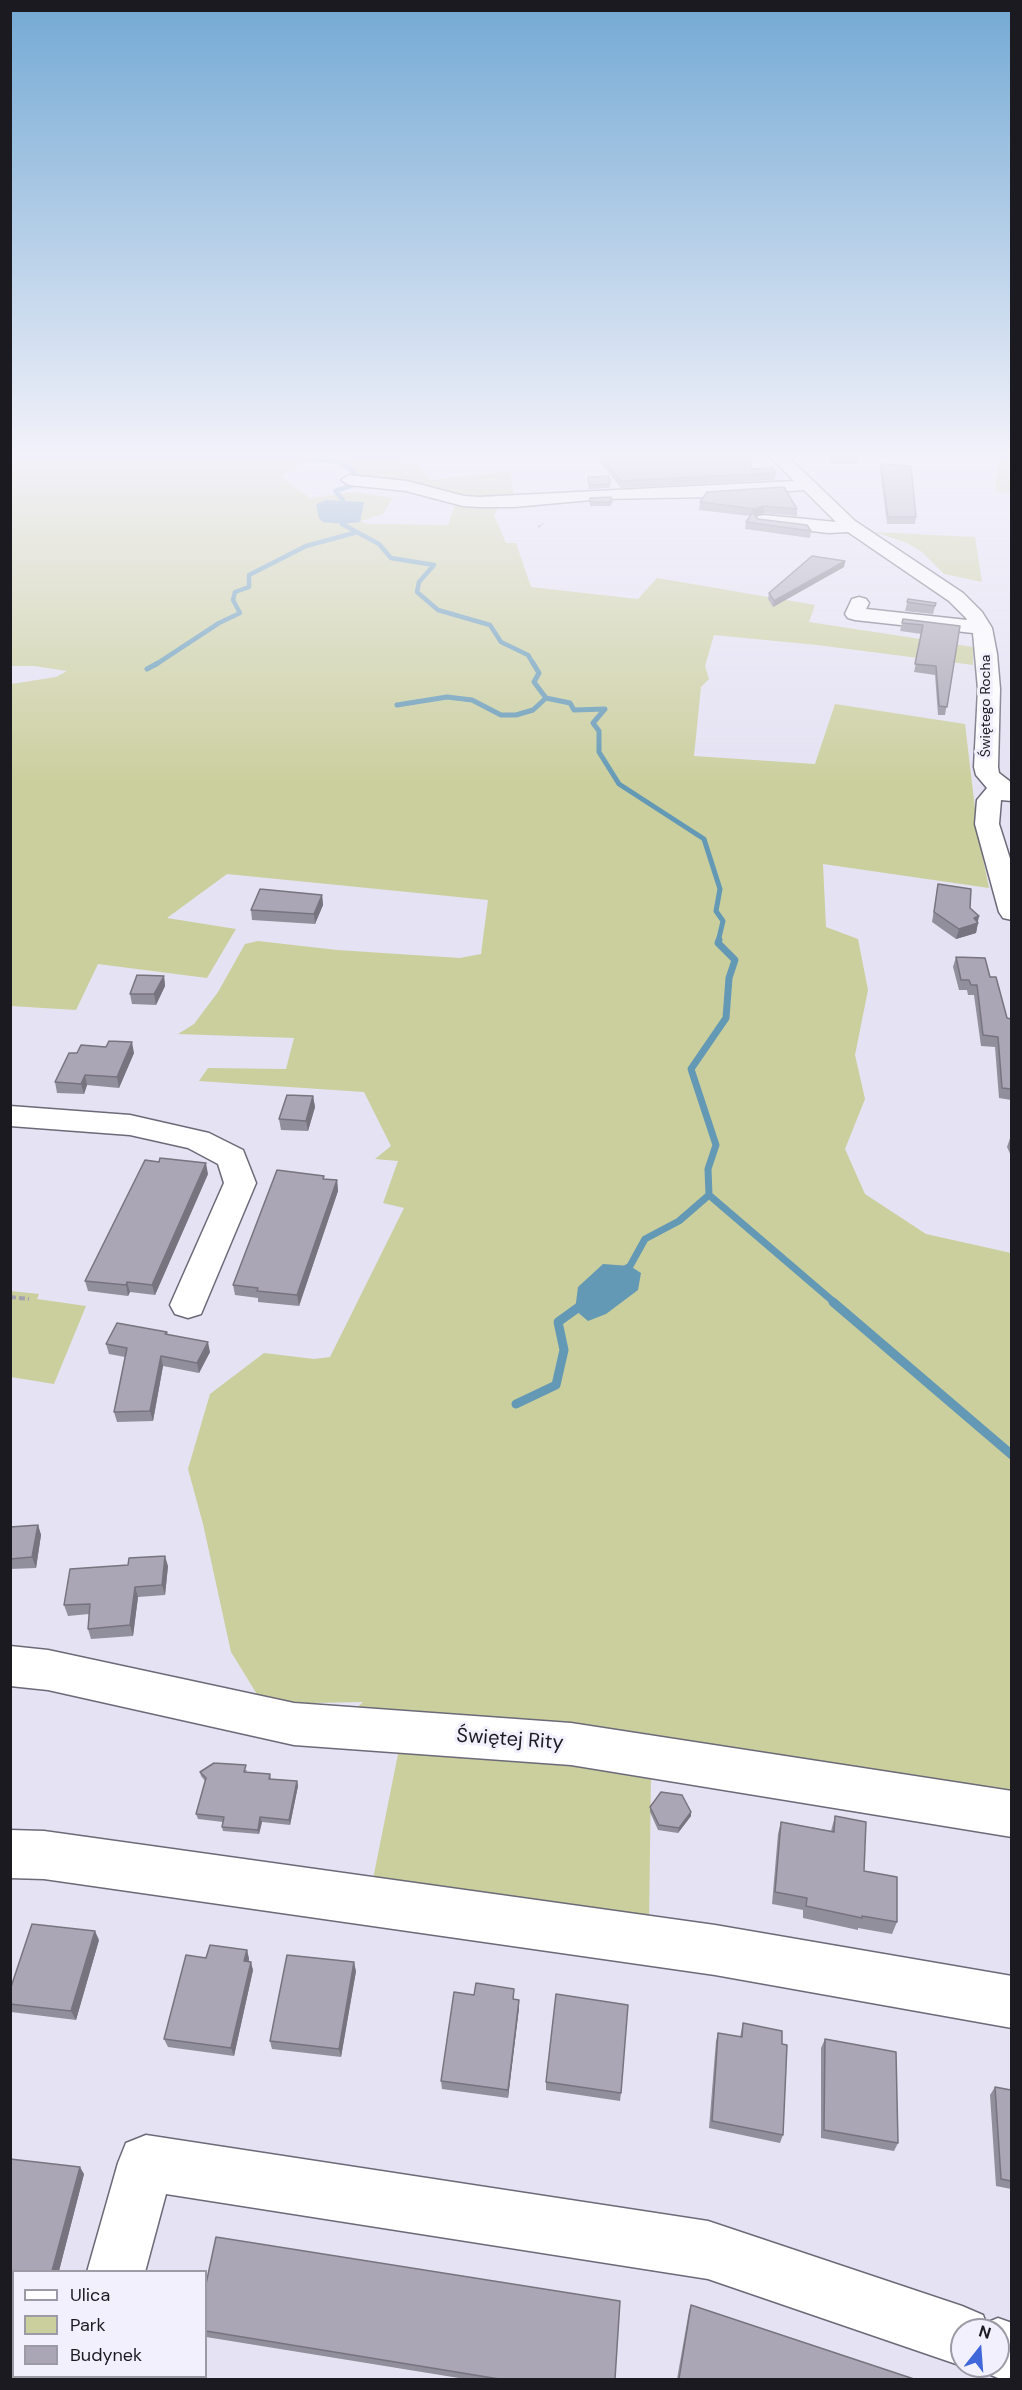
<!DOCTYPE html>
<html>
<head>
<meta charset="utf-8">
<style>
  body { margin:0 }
  #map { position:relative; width:1022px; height:2390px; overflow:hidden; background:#e5e2f3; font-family:"DM Sans",sans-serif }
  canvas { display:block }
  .frame { position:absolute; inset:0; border:12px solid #1b1a20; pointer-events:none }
  .legend { position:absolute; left:12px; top:2270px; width:195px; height:108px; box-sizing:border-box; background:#f2f0fd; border:2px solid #9c9aa5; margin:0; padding:8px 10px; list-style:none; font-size:18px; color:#1b1a20 }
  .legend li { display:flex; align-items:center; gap:12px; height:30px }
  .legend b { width:30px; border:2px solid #9c9aa5 }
  .north { position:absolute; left:950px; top:2318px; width:60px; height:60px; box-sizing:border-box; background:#f2f0fd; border:2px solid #9c9aa5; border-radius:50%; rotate:17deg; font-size:16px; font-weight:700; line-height:24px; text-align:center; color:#1b1a20 }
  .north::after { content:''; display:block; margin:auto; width:21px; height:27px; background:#4067d9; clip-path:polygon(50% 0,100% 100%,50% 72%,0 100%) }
</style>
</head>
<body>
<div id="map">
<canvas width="1022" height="2390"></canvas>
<div class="frame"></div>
<ul class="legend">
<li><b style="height:8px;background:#fff"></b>Ulica</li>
<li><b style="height:16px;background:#cbcf9d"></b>Park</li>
<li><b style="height:16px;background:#aaa6b5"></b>Budynek</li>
</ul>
<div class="north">N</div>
</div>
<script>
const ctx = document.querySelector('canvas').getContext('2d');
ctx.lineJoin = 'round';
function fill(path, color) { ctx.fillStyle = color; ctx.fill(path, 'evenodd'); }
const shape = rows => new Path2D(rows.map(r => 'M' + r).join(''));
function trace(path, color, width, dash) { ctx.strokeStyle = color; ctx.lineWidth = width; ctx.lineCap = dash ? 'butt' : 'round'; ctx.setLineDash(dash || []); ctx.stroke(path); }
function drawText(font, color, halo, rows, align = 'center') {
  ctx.font = font + ' "DM Sans",sans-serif'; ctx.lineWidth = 6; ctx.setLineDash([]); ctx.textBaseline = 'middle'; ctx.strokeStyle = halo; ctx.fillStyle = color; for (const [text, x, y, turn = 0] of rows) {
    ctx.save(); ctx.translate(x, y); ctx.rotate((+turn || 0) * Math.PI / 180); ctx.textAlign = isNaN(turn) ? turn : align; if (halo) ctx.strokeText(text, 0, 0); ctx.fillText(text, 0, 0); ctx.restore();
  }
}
const green = shape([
  [10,452,385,452,404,465,416,464,431,480,511,471,514,499,469,500,357,479,347,469,328,462,302,462,281,477,310,498,354,492,393,498,383,514,361,521,368,524,448,525,456,502,501,504,494,515,506,543,516,543,531,587,638,599,657,578,815,605,809,622,973,647,973,665,817,645,714,635,705,666,709,679,701,687,694,756,815,764,835,704,965,724,978,834,989,888,823,864,826,927,858,939,868,990,855,1055,865,1099,845,1149,865,1194,926,1234,1011,1253,1011,1802,345,1718,363,1702,263,1704,231,1652,203,1524,188,1469,210,1394,264,1353,314,1359,330,1357,404,1208,383,1203,398,1161,375,1159,391,1146,364,1092,199,1081,208,1068,286,1069,294,1038,178,1034,194,1024,218,992,245,944,258,941,337,950,460,958,481,954,488,900,227,874,167,918,236,929,207,978,98,964,76,1010,11,1006,11,684,56,677,67,671,34,666,11,666],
  [1005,452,1011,452,1011,493,995,492,999,454,1007,455],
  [875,532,975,537,982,582,944,574,922,552,907,543],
  [10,1291,39,1294,37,1299,86,1306,54,1384,11,1377],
  [399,1749,438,1750,651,1774,649,1925,373,1879]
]);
const water = shape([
  [326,500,364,502,360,522,342,524,323,522,319,518,316,504],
  [603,1264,630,1266,641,1273,638,1290,606,1314,588,1321,575,1310,578,1287]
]);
const streamFar3 = shape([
  [298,452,295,453,297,457,336,461,350,469,359,478],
  [10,461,44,452],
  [354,485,335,491,343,500,342,524,379,544,391,558,434,565,419,582,417,592,438,610,490,625,501,642,528,655,534,665],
  [155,665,219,623,240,613,233,600,235,592,249,587,249,575,306,546,354,533]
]);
const streamFar2 = shape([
  [533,663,539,673,534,682,546,698,570,703,574,710,605,709,593,723,599,731,599,752,619,784,704,839,720,889,716,911,723,921,718,942],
  [147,669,158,663],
  [397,705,447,697,472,700,501,715,516,715,533,710,546,698]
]);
const streamFar1 = shape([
  [709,1195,835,1303],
  [622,1271,630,1266,645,1239,679,1221,709,1195,708,1169,716,1145,691,1069,726,1018,729,978,735,960,718,943,719,940]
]);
const stream = shape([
  [833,1302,1012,1455],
  [516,1404,556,1385,564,1350,558,1322,583,1304]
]);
const pathFar1 = shape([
  [538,527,543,524]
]);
const path = shape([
  [10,1297,29,1299]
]);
const minor = shape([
  [766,452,783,452,855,521,963,593,982,612,992,628,997,654,1000,689,998,767,999,773,1012,783,1012,801,1001,800,999,824,1012,865,1012,920,1003,918,999,912,975,824,977,800,987,788,976,775,974,767,978,689,973,633,855,620,848,618,845,614,852,599,859,597,866,599,869,603,866,609,967,620,966,618,949,601,848,532,828,533,764,525,758,524,755,520,758,516,764,515,836,522,804,490,709,497,602,499,514,507,479,507,463,506,406,491,349,485,341,480,349,475,407,481,464,496,479,497,794,481,766,452],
  [10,1106,130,1115,209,1133,243,1150,256,1183,201,1314,188,1318,175,1314,170,1305,224,1183,218,1164,188,1148,130,1135,10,1126,10,1106],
  [10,1646,48,1650,294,1703,571,1723,1012,1791,1012,1837,571,1765,294,1745,48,1690,10,1686,10,1646],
  [10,1830,44,1831,715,1925,1012,1976,1012,2028,715,1975,44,1879,10,1878,10,1830],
  [146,2135,708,2221,962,2306,983,2315,986,2323,998,2318,1012,2323,1012,2380,998,2378,977,2369,976,2366,998,2366,998,2330,962,2330,962,2366,708,2279,166,2194,145,2272,87,2272,118,2163,126,2143,146,2135]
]);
const wall = shape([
  [410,452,486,452,430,458,424,452,411,453],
  [592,452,621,452,625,457,694,454,693,452,748,452,752,469,776,473,775,480,621,488],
  [830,452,857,452,857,464,830,463],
  [881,464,916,517,915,524,887,524,880,471],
  [588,477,610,484,609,488,589,489],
  [707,492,797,509,797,516,764,513,756,515,756,516,758,519,811,531,810,538,745,529,746,522,750,516,699,510,700,502],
  [590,498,612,502,611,506,590,506],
  [845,561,844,567,773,607,768,599,769,593],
  [908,599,936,603,933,614,905,611],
  [903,619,960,626,945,715,938,715,935,675,914,672,922,634,900,631],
  [938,884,979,916,976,933,956,939,932,922],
  [322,895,323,905,315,924,252,920,251,910],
  [956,957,990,977,1007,1018,1011,1019,1011,1100,999,1098,995,1047,981,1046,974,995,968,995,967,990,959,990,953,967],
  [164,976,165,986,156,1005,132,1004,130,994],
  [134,1053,119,1088,87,1085,84,1094,57,1093,55,1082],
  [313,1096,315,1107,308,1131,281,1130,279,1119],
  [1011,1137,1011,1156,1007,1147,1010,1138],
  [208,1174,155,1295,130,1292,128,1296,88,1291,85,1281],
  [324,1179,337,1180,338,1191,299,1306,258,1302,258,1298,235,1295,233,1285],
  [167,1332,168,1335,210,1352,199,1373,163,1366,153,1421,117,1422,114,1412,125,1357,109,1354,106,1344],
  [38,1525,41,1535,36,1568,10,1569,10,1527],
  [168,1566,165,1595,138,1597,133,1636,91,1639,88,1629,89,1614,68,1616,64,1605],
  [247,1770,246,1772,270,1774,271,1779,297,1781,298,1786,290,1825,262,1822,259,1834,223,1831,222,1827,223,1822,198,1819,196,1814,205,1781,201,1776,200,1772],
  [650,1807,691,1812,691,1816,678,1833,658,1830,650,1812],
  [835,1816,864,1871,897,1922,892,1934,858,1928,858,1930,803,1918,803,1910,772,1904,778,1834,781,1822,831,1831],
  [99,1940,76,2020,11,2012,10,1990],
  [247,1950,249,1959,249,1961,253,1970,234,2056,168,2047,164,2039,206,1958],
  [356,1971,341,2057,272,2049,270,2041],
  [474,1995,519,2000,519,2008,508,2098,442,2089,441,2081],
  [743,2023,782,2044,783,2135,780,2143,709,2128,716,2041,718,2033,740,2037],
  [825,2039,898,2143,894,2151,821,2138,821,2048],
  [546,2082,621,2093,620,2101,546,2090],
  [995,2087,1011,2090,1011,2189,996,2186,990,2095],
  [10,2159,84,2174,59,2271,14,2271,14,2287,10,2287],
  [206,2284,615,2379,465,2379,206,2337],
  [691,2305,914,2379,677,2379,689,2311]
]);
const shadedWall = shape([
  [430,452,486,452,430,458],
  [764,506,764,513,756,515,753,521,754,514,757,508],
  [845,561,844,567,773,607,774,601],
  [322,895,323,905,315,924,314,914],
  [979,916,977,923,978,923,976,933,956,939,959,929,974,918],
  [164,976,165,986,156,1005,154,994],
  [132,1042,134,1053,119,1088,117,1077],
  [85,1075,87,1085,84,1094,81,1084],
  [313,1096,315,1107,308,1131,306,1121],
  [206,1163,208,1174,155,1295,152,1285],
  [337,1180,338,1191,299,1306,297,1295],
  [127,1282,130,1292,128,1296,126,1285],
  [208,1342,210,1352,199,1373,197,1363],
  [161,1356,163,1366,153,1421,150,1411],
  [38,1525,41,1535,36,1568,32,1557],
  [165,1556,168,1566,165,1595,162,1585],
  [135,1587,138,1597,133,1636,130,1625],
  [297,1781,298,1786,290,1825,289,1820],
  [691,1812,691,1816,678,1833,679,1828],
  [260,1817,262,1822,259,1834,258,1830],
  [95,1931,99,1940,76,2020,71,2011],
  [247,1950,249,1959,247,1970,244,1961],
  [251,1962,253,1970,234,2056,231,2048],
  [354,1962,356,1971,341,2057,339,2049],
  [519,2000,519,2008,508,2098,508,2090],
  [80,2167,84,2174,59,2271,52,2271]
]);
const building = shape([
  [597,452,621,452,625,457,698,454,697,452,748,452,752,469,773,468,776,473,621,481,597,452],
  [831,452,857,452,857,458,831,457,831,452],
  [881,464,911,466,916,517,888,517,881,464],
  [609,476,610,484,589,485,588,477,609,476],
  [784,487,797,509,764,506,757,508,754,514,758,519,807,525,811,531,746,522,755,509,700,502,707,492,784,487],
  [611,497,612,502,590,502,590,498,611,497],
  [812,556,845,561,774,601,769,593,812,556],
  [908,599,936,603,935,606,907,602,908,599],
  [903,619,960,626,947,707,939,706,936,666,915,664,923,625,902,623,903,619],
  [938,884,971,889,970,908,979,916,974,918,978,923,959,929,934,912,938,884],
  [260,889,322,895,314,914,251,910,260,889],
  [956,957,985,958,990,977,996,977,1007,1018,1011,1019,1011,1089,1002,1088,998,1037,983,1035,977,985,971,985,969,980,961,980,956,957],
  [137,975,164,976,154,994,130,994,137,975],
  [109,1041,132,1042,117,1077,85,1075,81,1084,55,1082,69,1053,77,1053,81,1045,106,1047,109,1041],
  [287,1095,313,1096,306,1121,279,1119,287,1095],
  [160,1158,206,1163,152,1285,127,1282,126,1285,85,1281,145,1160,159,1162,160,1158],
  [277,1170,324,1176,323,1179,337,1180,297,1295,257,1291,258,1288,233,1285,277,1170],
  [117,1323,167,1332,165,1334,208,1342,197,1363,161,1356,150,1411,114,1412,127,1348,106,1344,117,1323],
  [38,1525,32,1557,10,1559,10,1527,38,1525],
  [165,1556,162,1585,135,1587,130,1625,88,1629,90,1604,64,1605,70,1569,128,1565,129,1558,165,1556],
  [214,1763,246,1765,244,1772,270,1774,269,1779,297,1781,289,1820,260,1817,258,1830,222,1827,224,1817,196,1814,206,1778,200,1772,214,1763],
  [661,1792,682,1795,691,1812,679,1828,659,1825,650,1807,661,1792],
  [835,1816,866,1822,864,1871,897,1877,897,1922,862,1916,862,1918,806,1906,807,1898,775,1892,781,1822,834,1832,835,1816],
  [32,1924,95,1931,71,2011,10,2004,10,1990,32,1924],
  [210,1945,247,1950,244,1961,251,1962,231,2048,164,2039,186,1955,206,1958,210,1945],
  [287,1955,354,1962,339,2049,270,2041,287,1955],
  [476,1983,514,1989,513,1999,519,2000,508,2090,441,2081,454,1992,474,1995,476,1983],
  [556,1994,628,2005,621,2093,546,2082,556,1994],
  [743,2023,782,2031,782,2044,787,2045,783,2135,712,2121,718,2033,742,2037,743,2023],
  [825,2039,896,2052,898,2143,824,2130,825,2039],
  [995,2087,1011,2090,1011,2181,1001,2179,995,2087],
  [10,2159,80,2167,52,2271,14,2271,14,2282,10,2281,10,2159],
  [216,2237,620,2301,615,2379,499,2379,206,2331,206,2284,216,2237],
  [691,2305,914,2379,679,2379,691,2305]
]);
const farStreetnames = [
  ["Świętego Rocha",986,706,-90]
];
const nearStreetnames = [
  ["Świętej Rity",510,1740,4]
];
fill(green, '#cbcf9d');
fill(water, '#6499b5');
trace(streamFar3, '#6499b5', 4.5);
trace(streamFar2, '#6499b5', 5);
trace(streamFar1, '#6499b5', 7);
trace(stream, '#6499b5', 9);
trace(minor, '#6c6a78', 3);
trace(pathFar1, '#a4a2af', 2, [3, 1.5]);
trace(path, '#a4a2af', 4, [6, 3]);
fill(minor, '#fff');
fill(wall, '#928f9c');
fill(shadedWall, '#77747f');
fill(building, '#aaa6b5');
trace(building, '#77747f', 1.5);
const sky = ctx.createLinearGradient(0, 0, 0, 786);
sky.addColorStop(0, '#73a9d4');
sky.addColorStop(0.58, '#f3f2fa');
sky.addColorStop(1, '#f3f2fa00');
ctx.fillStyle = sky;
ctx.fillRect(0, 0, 1022, 786);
drawText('14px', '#1b1a20', '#f2f0fd', farStreetnames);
drawText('20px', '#1b1a20', '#f2f0fd', nearStreetnames);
</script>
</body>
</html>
